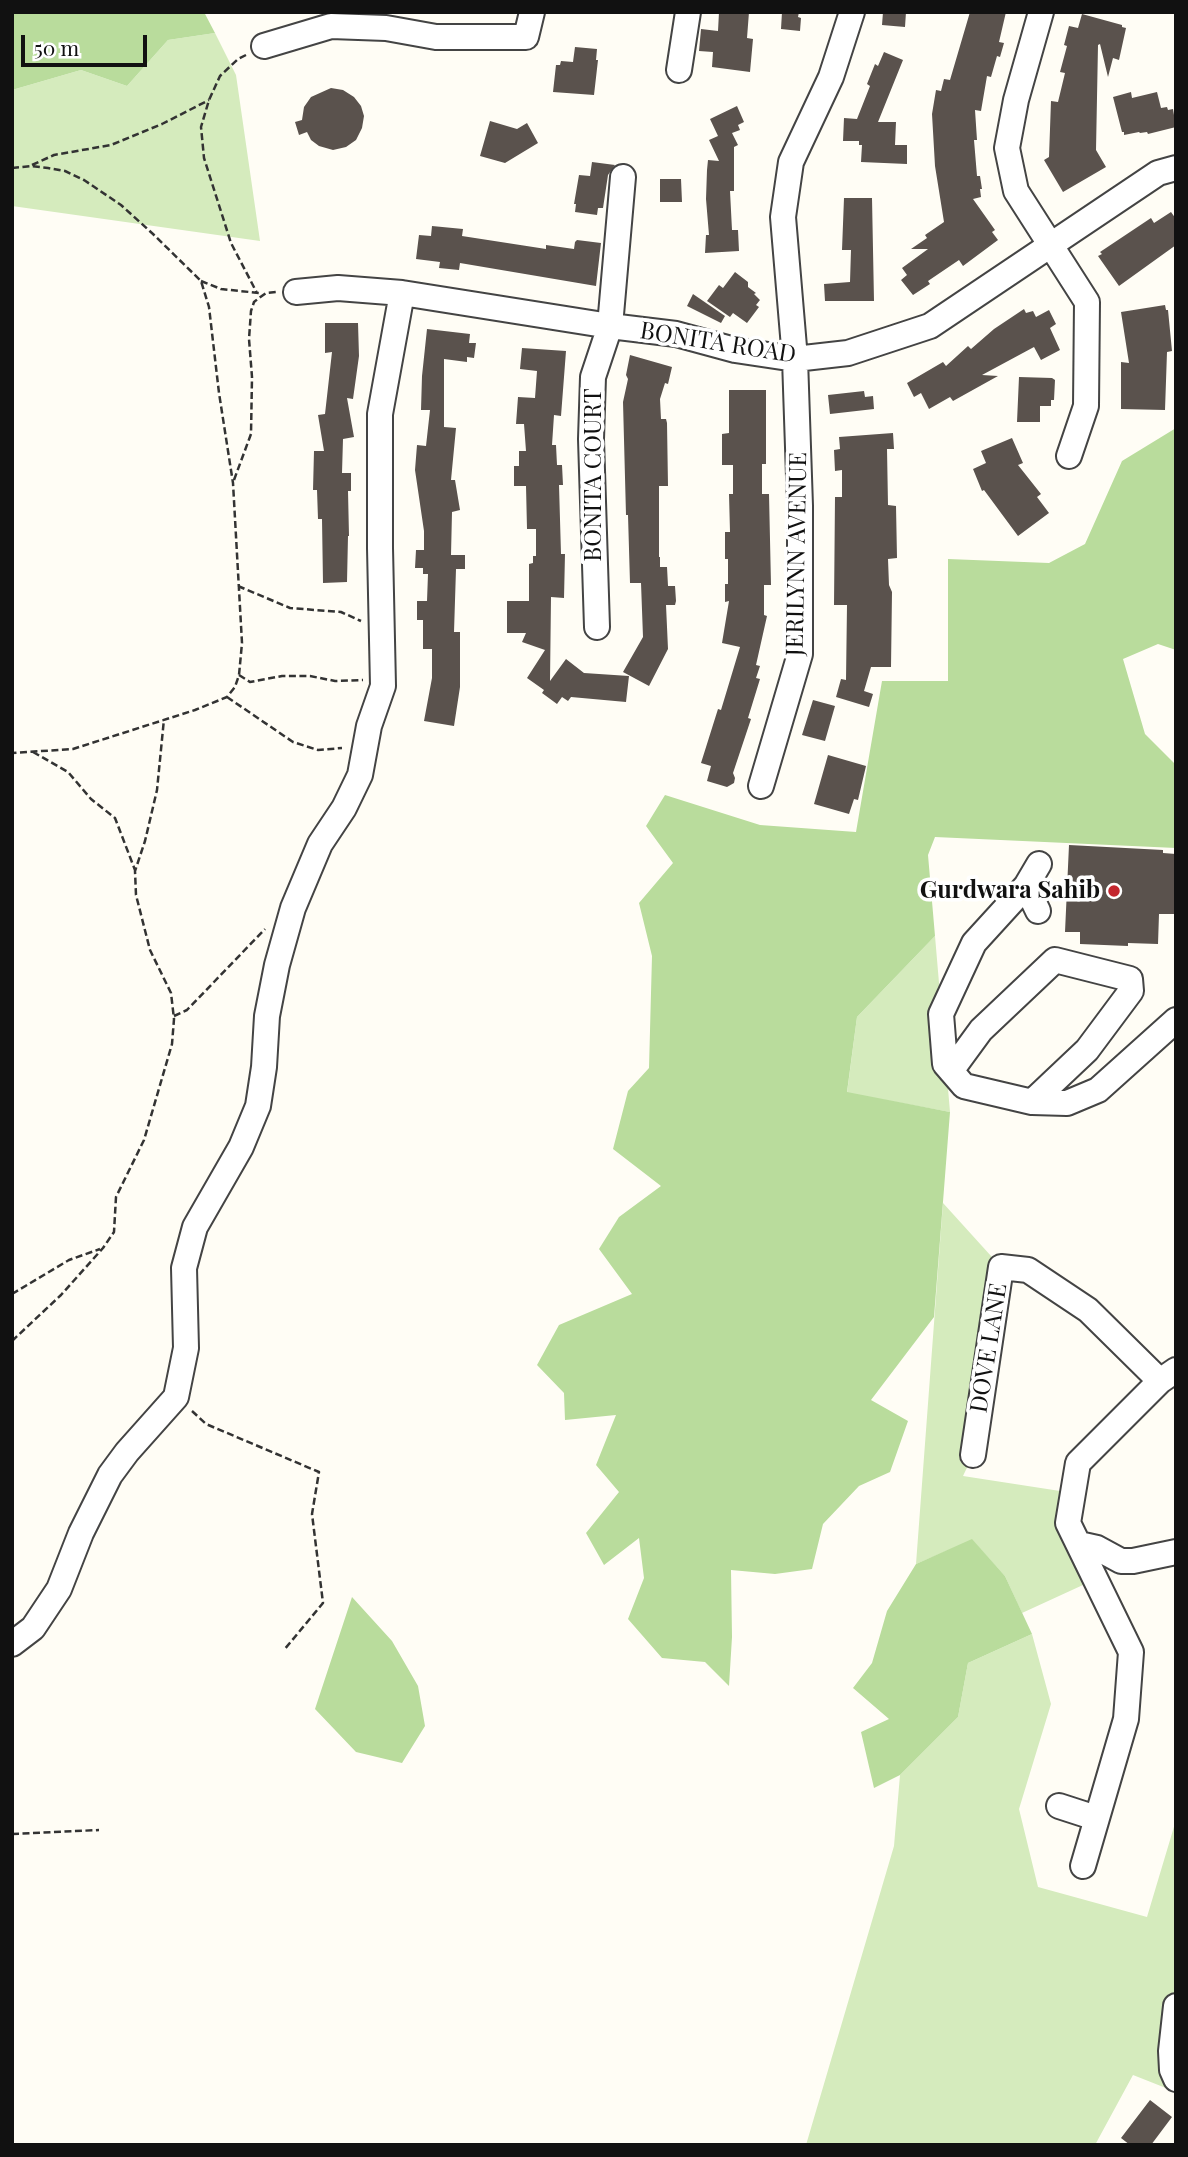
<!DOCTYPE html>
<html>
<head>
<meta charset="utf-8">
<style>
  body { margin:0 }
  #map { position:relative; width:1188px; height:2157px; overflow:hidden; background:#fffdf5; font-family:"Playfair Display",serif }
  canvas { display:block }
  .frame { position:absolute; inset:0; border:14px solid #111; pointer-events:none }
  .scale { position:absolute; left:21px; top:35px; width:126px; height:32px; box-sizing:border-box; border:4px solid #111; border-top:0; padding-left:9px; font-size:21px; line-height:24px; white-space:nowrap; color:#111; -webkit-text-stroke:5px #fff; paint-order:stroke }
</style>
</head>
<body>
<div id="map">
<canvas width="1188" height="2157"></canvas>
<div class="frame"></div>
<div class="scale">50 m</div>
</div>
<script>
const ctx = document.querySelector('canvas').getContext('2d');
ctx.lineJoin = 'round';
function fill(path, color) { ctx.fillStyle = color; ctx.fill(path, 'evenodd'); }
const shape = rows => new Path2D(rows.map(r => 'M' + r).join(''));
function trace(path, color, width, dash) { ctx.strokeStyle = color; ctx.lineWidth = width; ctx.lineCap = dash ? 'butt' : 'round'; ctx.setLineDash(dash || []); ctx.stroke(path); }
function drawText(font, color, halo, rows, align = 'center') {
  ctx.font = font + ' "Playfair Display",serif'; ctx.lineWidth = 7; ctx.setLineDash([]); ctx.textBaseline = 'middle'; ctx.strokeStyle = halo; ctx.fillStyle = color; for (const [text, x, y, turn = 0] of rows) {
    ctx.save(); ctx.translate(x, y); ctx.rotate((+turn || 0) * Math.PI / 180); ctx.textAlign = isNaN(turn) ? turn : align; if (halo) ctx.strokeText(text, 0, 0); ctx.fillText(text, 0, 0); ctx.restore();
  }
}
const green = shape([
  [215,33,236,75,260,241,12,206,12,90,81,70,127,86,168,40],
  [935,936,950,1112,847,1093,857,1017],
  [943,1203,1001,1267,973,1455,963,1476,1073,1493,1096,1579,1022,1613,1005,1576,972,1540,916,1564],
  [1032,1634,1051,1704,1019,1809,1038,1887,1147,1917,1176,1820,1176,2092,1133,2075,1095,2145,806,2145,894,1846,900,1775,958,1717,968,1663]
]);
const forest = shape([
  [12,12,204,12,215,33,168,40,127,86,81,70,12,90],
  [1176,428,1176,650,1158,644,1123,659,1145,734,1176,765,1176,848,935,837,928,855,935,936,857,1017,847,1092,950,1112,934,1317,871,1400,908,1421,890,1472,859,1486,823,1524,812,1569,775,1574,731,1570,732,1637,729,1686,705,1662,662,1658,628,1619,644,1578,639,1538,604,1565,586,1533,619,1492,596,1465,616,1415,565,1420,564,1393,537,1365,559,1325,632,1294,599,1249,619,1217,661,1186,613,1149,628,1091,649,1068,652,956,639,903,673,863,646,826,665,795,760,825,856,832,882,681,948,681,948,559,1049,563,1085,544,1122,461],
  [972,1539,1005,1576,1032,1634,968,1663,958,1717,900,1775,874,1788,861,1732,889,1719,853,1688,872,1663,887,1611,916,1564],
  [352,1597,392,1641,418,1686,425,1726,402,1763,356,1752,315,1709]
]);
const building = shape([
  [719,12,749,12,747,38,753,39,750,72,712,67,713,52,699,51,701,29,718,31],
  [782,12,799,12,798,17,801,18,800,31,781,29],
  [883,12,906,12,905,27,882,25],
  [970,12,1006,12,999,42,1004,43,1000,57,997,56,991,77,987,76,981,111,975,110,977,140,974,140,977,176,980,176,982,189,980,189,981,197,973,199,995,230,992,232,998,240,963,266,959,260,928,281,930,284,913,295,901,280,907,275,902,268,928,249,911,249,927,238,925,235,944,222,935,166,932,114,936,90,941,91,944,79,950,80],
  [1082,14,1122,25,1122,27,1126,28,1119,60,1113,58,1108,77,1100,44,1098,45,1096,150,1106,167,1063,192,1044,160,1049,157,1051,101,1058,102,1065,73,1060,72,1067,46,1064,45,1069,26,1078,28],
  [575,47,597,49,596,60,598,60,594,95,553,92,556,65,560,65,561,61,573,62],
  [884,52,903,60,878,122,896,122,895,145,907,145,907,164,861,162,862,145,859,145,859,141,843,141,844,118,857,119,870,86,867,84,875,64,878,66],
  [331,88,343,90,354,97,361,106,364,116,362,128,356,140,346,147,333,150,319,146,311,140,307,132,299,135,295,122,302,120,304,107,311,97],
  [1131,92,1132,98,1157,92,1161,108,1167,107,1168,110,1173,109,1176,127,1148,134,1147,132,1140,133,1139,132,1124,135,1124,132,1122,132,1113,97],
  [737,106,744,122,738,125,740,130,732,133,738,145,734,147,734,191,730,191,732,230,738,230,739,251,705,253,706,235,709,235,706,199,707,170,708,160,719,161,709,140,718,136,710,119],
  [490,121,517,129,527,123,538,143,505,163,480,156],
  [592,162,615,165,608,175,603,208,598,208,597,215,575,212,576,204,574,204,579,175,590,176],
  [660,179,681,179,682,202,660,202],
  [844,198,872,198,874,301,825,301,824,284,850,282,851,250,842,250],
  [1171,212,1176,219,1176,245,1119,286,1098,256,1102,254,1100,252,1151,218,1154,223],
  [432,226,463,229,462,236,546,249,546,245,574,249,575,242,577,240,601,243,596,286,460,263,459,270,439,268,440,262,416,259,419,235,431,236],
  [735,272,748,282,748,287,756,293,754,294,760,300,756,305,759,307,747,323,733,313,730,317,707,301,719,285,723,288],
  [693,294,725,316,721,323,687,306],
  [1165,305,1166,310,1168,310,1172,351,1167,352,1165,410,1121,409,1121,362,1129,363,1121,312],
  [1024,309,1026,313,1033,311,1036,317,1049,310,1056,324,1050,328,1060,350,1041,360,1034,347,982,375,998,376,953,401,950,397,929,409,921,393,914,397,907,383,943,362,946,366,968,346,971,349,994,329],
  [325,323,358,323,359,356,353,399,347,398,354,437,343,439,342,473,351,473,351,491,348,491,349,536,348,536,347,582,323,583,322,519,318,519,317,490,313,490,314,451,324,451,318,415,325,414,332,352,325,353],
  [427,329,470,334,469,343,476,343,474,358,467,357,467,362,444,359,444,427,456,428,451,480,455,480,460,510,452,512,451,555,465,555,465,569,456,569,454,632,460,632,460,687,454,726,424,721,432,678,432,649,423,649,423,620,417,620,417,601,427,601,428,574,423,574,423,568,415,568,416,550,424,550,424,531,415,470,417,445,426,446,430,410,421,410,422,376],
  [522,348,566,351,561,416,554,415,552,445,556,445,557,465,562,465,563,485,559,485,561,554,565,554,564,598,551,597,550,681,566,659,584,673,629,676,626,702,571,697,568,701,562,697,557,704,542,693,544,690,527,678,545,650,522,642,526,633,507,633,507,601,529,601,529,564,533,563,533,556,536,556,536,529,527,529,526,486,514,486,514,466,519,466,519,451,526,451,524,424,516,424,518,397,535,398,537,371,520,369],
  [630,355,672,367,668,384,665,383,660,399,661,419,666,419,667,423,668,486,659,486,659,557,660,557,660,567,667,567,668,586,675,586,676,601,675,605,666,605,668,649,649,686,623,672,643,637,641,583,630,583,628,515,626,515,623,402,628,379,626,375],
  [1019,377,1052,378,1055,380,1054,400,1051,400,1051,406,1040,406,1040,422,1017,422],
  [729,390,766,390,766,464,762,464,762,494,769,494,771,585,764,585,764,615,767,616,756,665,760,666,756,678,760,679,748,718,751,719,733,773,735,778,734,783,727,787,707,781,711,766,701,763,718,709,721,710,740,647,722,643,729,601,725,602,725,584,728,584,728,559,725,559,725,532,730,532,729,494,733,494,733,465,722,465,722,434,729,433],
  [864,391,865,397,873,396,874,409,830,414,828,395],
  [893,433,894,449,887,449,888,505,896,506,897,558,888,559,889,585,892,592,891,667,871,667,864,691,873,694,869,707,836,697,841,679,846,680,847,605,834,605,835,497,842,497,842,470,835,471,834,450,840,449,839,437],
  [1012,438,1023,463,1018,465,1041,494,1037,497,1049,513,1018,536,984,490,982,491,973,469,986,463,981,451],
  [813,700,835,706,825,741,802,735],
  [828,755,866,766,858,800,854,799,849,814,814,804],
  [1069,845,1163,850,1163,853,1176,854,1174,914,1159,914,1158,944,1128,943,1128,946,1080,944,1080,932,1065,932],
  [1150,2100,1172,2117,1151,2145,1130,2145,1121,2138]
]);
const path = shape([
  [246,55,238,59,220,76,209,100,201,127,204,158,231,243,257,293],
  [32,165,54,155,111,145,162,124,209,100],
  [12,168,31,166,48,168,65,171,84,180,121,205,153,234,201,281,209,307,219,393,233,483,242,643,239,675,235,687,227,697,195,710,73,749,12,753],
  [201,281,221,289,259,293],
  [234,480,251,434,252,377,249,339,251,311,254,302,259,298,266,293,276,292],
  [238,586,290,608,341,612,361,621],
  [239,675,250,682,282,676,310,676,335,681,363,680],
  [227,697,293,742,318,750,342,748],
  [33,752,68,772,91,799,115,818,135,870],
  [174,1016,187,1010,265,929],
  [12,1294,69,1260,100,1249],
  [12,1341,61,1295,103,1248,114,1232,116,1197,144,1140,172,1044,174,1019,171,993,150,950,136,895,135,871,145,841,157,790,164,719],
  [192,1411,206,1424,319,1472,312,1514,323,1603,284,1650],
  [12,1834,99,1830]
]);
const minor = shape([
  [1041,12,1016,100,1007,148,1016,191,1087,302,1086,406,1069,456],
  [264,46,331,26,386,28,436,37,526,37,532,12],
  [679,70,688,12],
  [296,292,338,288,402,293,610,326,676,334,735,350,795,359,848,353,930,326,1158,173,1176,168],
  [597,627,591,439,593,377,610,326,623,177],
  [761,786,800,654,800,506,795,359,783,217,791,162,831,77,852,12],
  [1026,886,1039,864],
  [1038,911,1026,886,974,943,941,1014,945,1064,964,1086,1032,1102,1067,1103,1098,1090,1176,1020],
  [951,1071,981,1030,1055,960,1130,979,1131,991,1087,1050,1032,1102],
  [973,1455,1001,1267,1028,1270,1088,1310,1160,1381],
  [1079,1544,1097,1548,1121,1561,1133,1561,1176,1552],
  [12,1644,33,1628,59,1589,81,1533,110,1475,127,1452,176,1397,186,1348,184,1268,195,1227,241,1147,258,1106,264,1067,267,1016,277,965,293,908,320,844,344,808,360,775,369,726,383,686,380,548,380,414,402,293],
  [1059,1806,1096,1818],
  [1083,1866,1126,1719,1131,1652,1068,1523,1078,1463,1160,1381,1176,1370],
  [1176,2006,1171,2051,1172,2070,1176,2079]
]);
const markers = [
  [1114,891,7,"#c4262e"]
];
const streetNames = [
  ["BONITA ROAD",718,343,9],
  ["BONITA COURT",594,475,-90],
  ["JERILYNN AVENUE",797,554,-89],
  ["DOVE LANE",989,1348,-81]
];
const poiNames = [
  ["Gurdwara Sahib",1100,891]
];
fill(green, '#d5ebbd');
fill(forest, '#b9dc9c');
fill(building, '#5a524d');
trace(minor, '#444', 28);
trace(path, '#333', 2.5, [7, 3.5]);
trace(minor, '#fff', 24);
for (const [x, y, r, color] of markers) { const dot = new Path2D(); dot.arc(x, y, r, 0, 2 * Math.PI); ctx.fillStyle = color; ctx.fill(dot); trace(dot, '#fff', 2.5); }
drawText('24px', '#111', '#fff', streetNames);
drawText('bold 24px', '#111', '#fff', poiNames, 'right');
</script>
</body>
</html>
